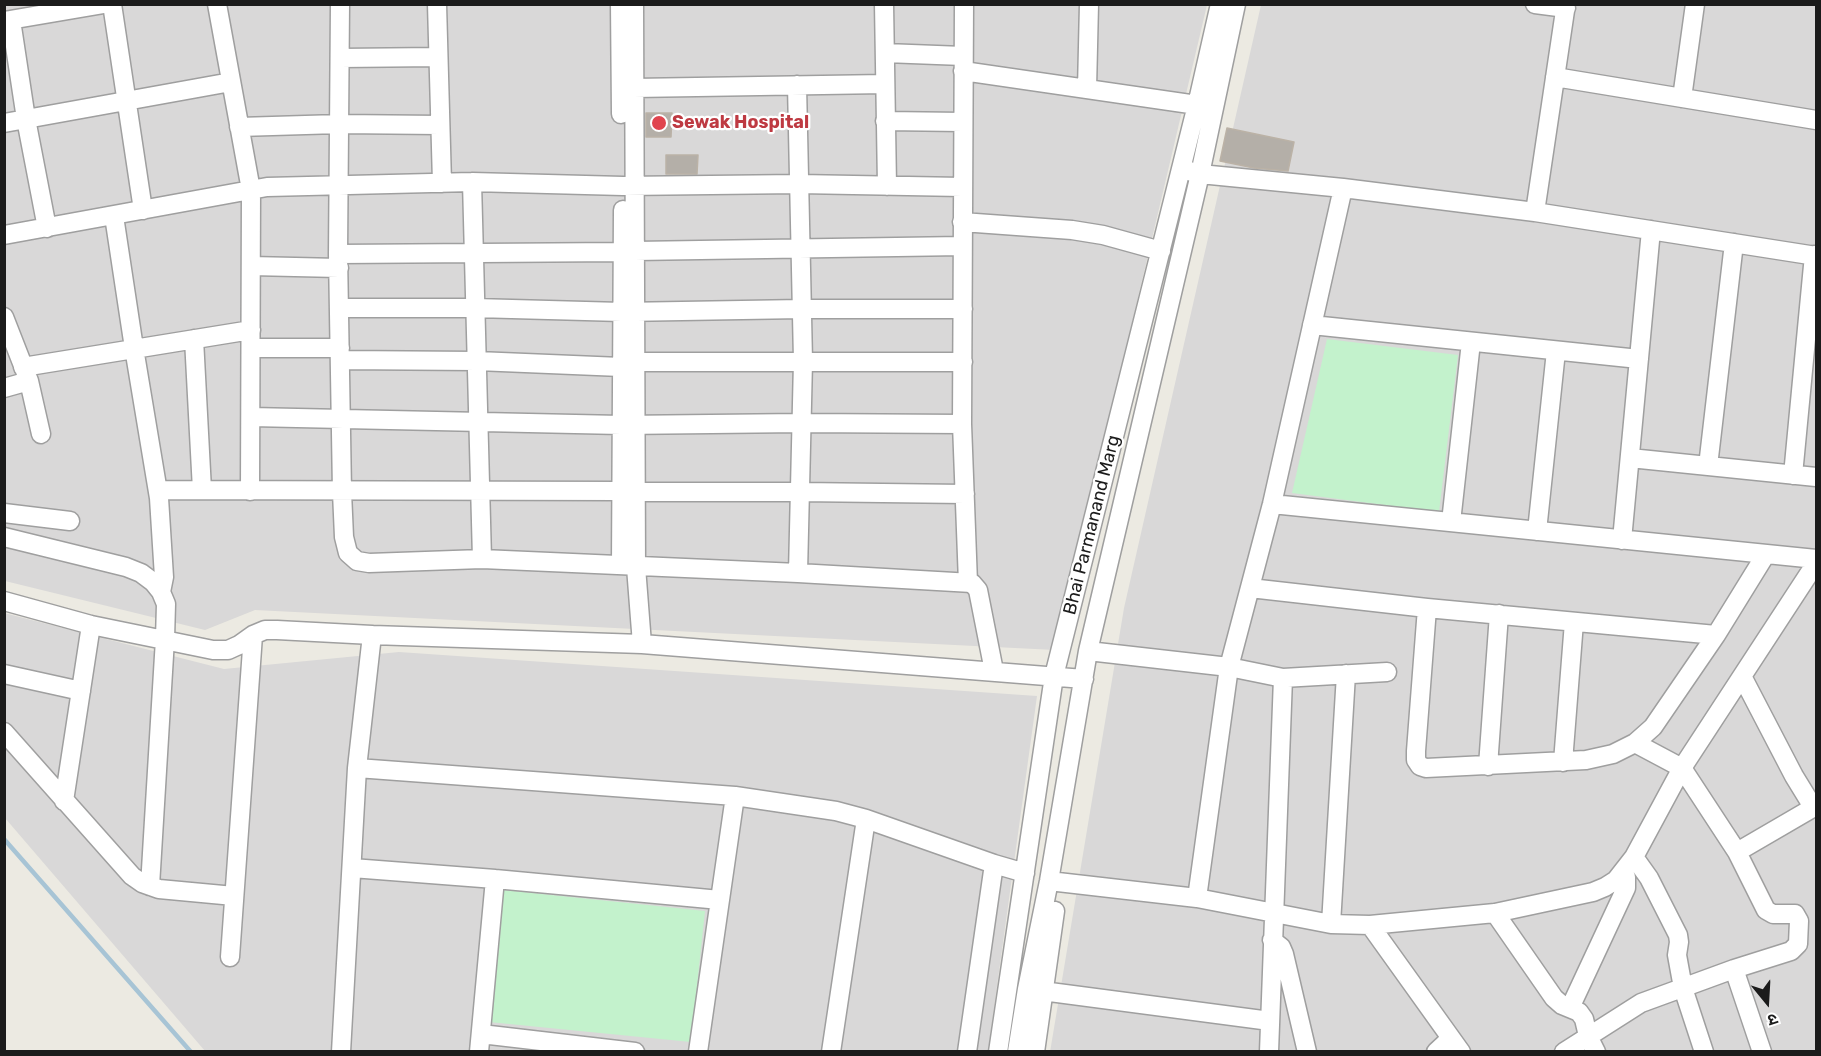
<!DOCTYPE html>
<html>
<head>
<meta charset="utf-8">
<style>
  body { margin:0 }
  #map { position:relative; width:1821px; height:1056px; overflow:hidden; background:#eceae2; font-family:Rubik,"Noto Sans Devanagari",sans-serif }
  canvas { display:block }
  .frame { position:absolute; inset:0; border:6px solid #1b1b1b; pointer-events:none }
  .north { position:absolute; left:1737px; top:972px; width:60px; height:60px; -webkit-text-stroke:4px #fff; paint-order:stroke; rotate:162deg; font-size:16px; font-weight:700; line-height:24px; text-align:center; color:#1b1b1b }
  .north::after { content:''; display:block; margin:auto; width:21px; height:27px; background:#1b1b1b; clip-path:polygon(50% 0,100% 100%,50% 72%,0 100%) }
</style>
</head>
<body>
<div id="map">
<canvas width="1821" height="1056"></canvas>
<div class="frame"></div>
<div class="north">उ</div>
</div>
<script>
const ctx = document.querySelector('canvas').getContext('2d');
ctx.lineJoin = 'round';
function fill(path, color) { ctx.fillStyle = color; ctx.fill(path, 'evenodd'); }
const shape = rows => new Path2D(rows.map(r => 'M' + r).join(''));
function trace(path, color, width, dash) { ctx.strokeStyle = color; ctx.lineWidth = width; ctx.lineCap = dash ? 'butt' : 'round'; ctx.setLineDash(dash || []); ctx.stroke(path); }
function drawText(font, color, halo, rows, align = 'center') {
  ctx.font = font + ' Rubik,sans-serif'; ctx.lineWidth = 4.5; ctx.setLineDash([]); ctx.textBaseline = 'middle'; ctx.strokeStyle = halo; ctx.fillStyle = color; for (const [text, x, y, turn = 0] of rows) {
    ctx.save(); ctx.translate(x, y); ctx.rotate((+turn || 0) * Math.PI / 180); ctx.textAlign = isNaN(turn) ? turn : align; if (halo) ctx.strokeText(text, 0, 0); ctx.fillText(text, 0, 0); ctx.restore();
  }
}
const residential = shape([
  [5,5,1207,5,1055,650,255,610,205,630,5,581],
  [1261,5,1816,5,1816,1051,1050,1052,1124,608],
  [4,613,224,669,399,652,1037,696,988,1051,205,1051,5,818]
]);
const park = shape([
  [1327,339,1458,355,1439,512,1292,493],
  [503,890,705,911,691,1042,489,1022]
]);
const stream = shape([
  [4,839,191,1052]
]);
const building = shape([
  [646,113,672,113,671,137,646,137,646,113],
  [1227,128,1294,142,1288,171,1254,168,1220,161,1227,128],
  [666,155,698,155,697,174,666,174,666,155]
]);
const minor = shape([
  [112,4,143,210],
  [217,4,251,190,250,491],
  [340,4,338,254,342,492,344,537,348,553,357,561,369,563,482,559,798,573,972,583,978,590,994,671],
  [437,4,442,183],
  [620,4,621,114],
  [634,4,636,567,642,644],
  [884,4,887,186],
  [964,4,962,424,968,583],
  [1535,4,1566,8],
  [11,20,26,119,47,228],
  [4,21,104,4],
  [885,53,963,56],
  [340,58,438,57],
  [963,71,1197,105],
  [1555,77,1816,120],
  [797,85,803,361,798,573],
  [634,88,885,84],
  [1087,89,1089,4],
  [1682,98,1695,4],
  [885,121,963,122],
  [4,123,231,82],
  [239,127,339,124,440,125],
  [1189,171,1200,174,1343,188,1535,212,1816,256],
  [472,182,482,559],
  [1535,212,1566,4],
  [114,216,134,348,159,498,164,577,161,592],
  [962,222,1072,230,1103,235,1161,251],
  [4,235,267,187,472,182,623,186,799,184,962,187],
  [635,251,962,246],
  [338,254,622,252],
  [251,266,339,268],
  [339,308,475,308,622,312,802,309,963,309],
  [4,317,29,381,41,434],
  [1312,325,1639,359],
  [194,339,202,490],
  [251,348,340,348],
  [340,360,477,361,621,367],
  [635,362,963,362],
  [23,367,251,330],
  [4,388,29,381],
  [251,417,621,425,801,423,962,424],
  [1630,458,1816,477],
  [1708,466,1734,243],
  [1793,475,1814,255],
  [158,490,621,491],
  [637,492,800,492,965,494],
  [1272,504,1816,559],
  [4,513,70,521],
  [1451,522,1471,342],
  [1537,531,1556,351],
  [4,537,126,567,141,573,153,582,161,592,166,604,165,639,150,886],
  [1622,540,1651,230],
  [621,565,623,210],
  [1250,588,1427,608,1716,635],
  [4,601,91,625,213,650,228,650,239,645,253,635,265,630,277,630,372,635,642,644,1084,679],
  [1427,608,1416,751,1416,760,1420,766,1426,768,1586,760,1613,754,1635,743,1653,727,1716,635,1766,554],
  [1088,651,1229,667,1283,678,1387,672],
  [4,674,81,691],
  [1743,678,1794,776,1813,807],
  [4,732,132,876,142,883,159,889,234,896],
  [1563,762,1574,622],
  [1488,766,1499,614],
  [357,768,735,796,836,811,866,819,994,864,1025,873],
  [64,801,91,625],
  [1737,852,1816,806],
  [1634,857,1649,878,1678,935,1679,942,1677,955,1683,988,1704,1052],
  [352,868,495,879,720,900],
  [1049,881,1197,898,1331,924,1370,925,1495,913,1593,892,1605,887,1616,880,1634,857,1682,768,1816,563],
  [1197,898,1229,667,1272,504,1343,188],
  [1495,913,1554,998,1562,1005,1579,1012,1584,1019,1588,1036,1596,1052],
  [1331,924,1346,674],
  [1370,925,1461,1052],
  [1272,940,1281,947,1284,954,1307,1052],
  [230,957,253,635],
  [1734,969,1762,1052],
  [1027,989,1270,1021],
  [1570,1008,1626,888,1626,877,1623,872],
  [481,1034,635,1052],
  [341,1052,357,768,372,635],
  [479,1052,495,879],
  [698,1052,735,796],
  [831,1052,866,819],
  [967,1052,994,864],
  [998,1052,1054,676,1197,105,1220,4],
  [1017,1052,1027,989,1049,881,1088,651,1200,174,1236,4],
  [1035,1052,1055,911],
  [1269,1052,1283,678],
  [1436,1052,1451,1038],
  [1564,1052,1641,1003,1734,969,1791,951,1798,944,1799,921,1795,914,1773,914,1766,910,1737,852,1682,768,1635,743]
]);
const markers = [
  [659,123,8,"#e0444e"]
];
const healthNames = [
  ["Sewak Hospital",672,123]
];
const streetNames = [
  ["Bhai Parmanand Marg",1092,525,-76]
];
fill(residential, '#d9d8d8');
fill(park, '#c3f2cc');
trace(stream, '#a7c4d5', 4.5);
fill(building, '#b4afa8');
trace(building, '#bbb2a6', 1.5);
trace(minor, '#9f9f9f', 21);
trace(minor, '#fff', 18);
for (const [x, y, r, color] of markers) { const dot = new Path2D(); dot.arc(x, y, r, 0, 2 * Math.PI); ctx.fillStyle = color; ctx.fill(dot); trace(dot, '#fff', 2); }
drawText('bold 18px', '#be3a42', '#fff', healthNames, 'left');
drawText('18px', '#1b1b1b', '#fff', streetNames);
</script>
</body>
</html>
